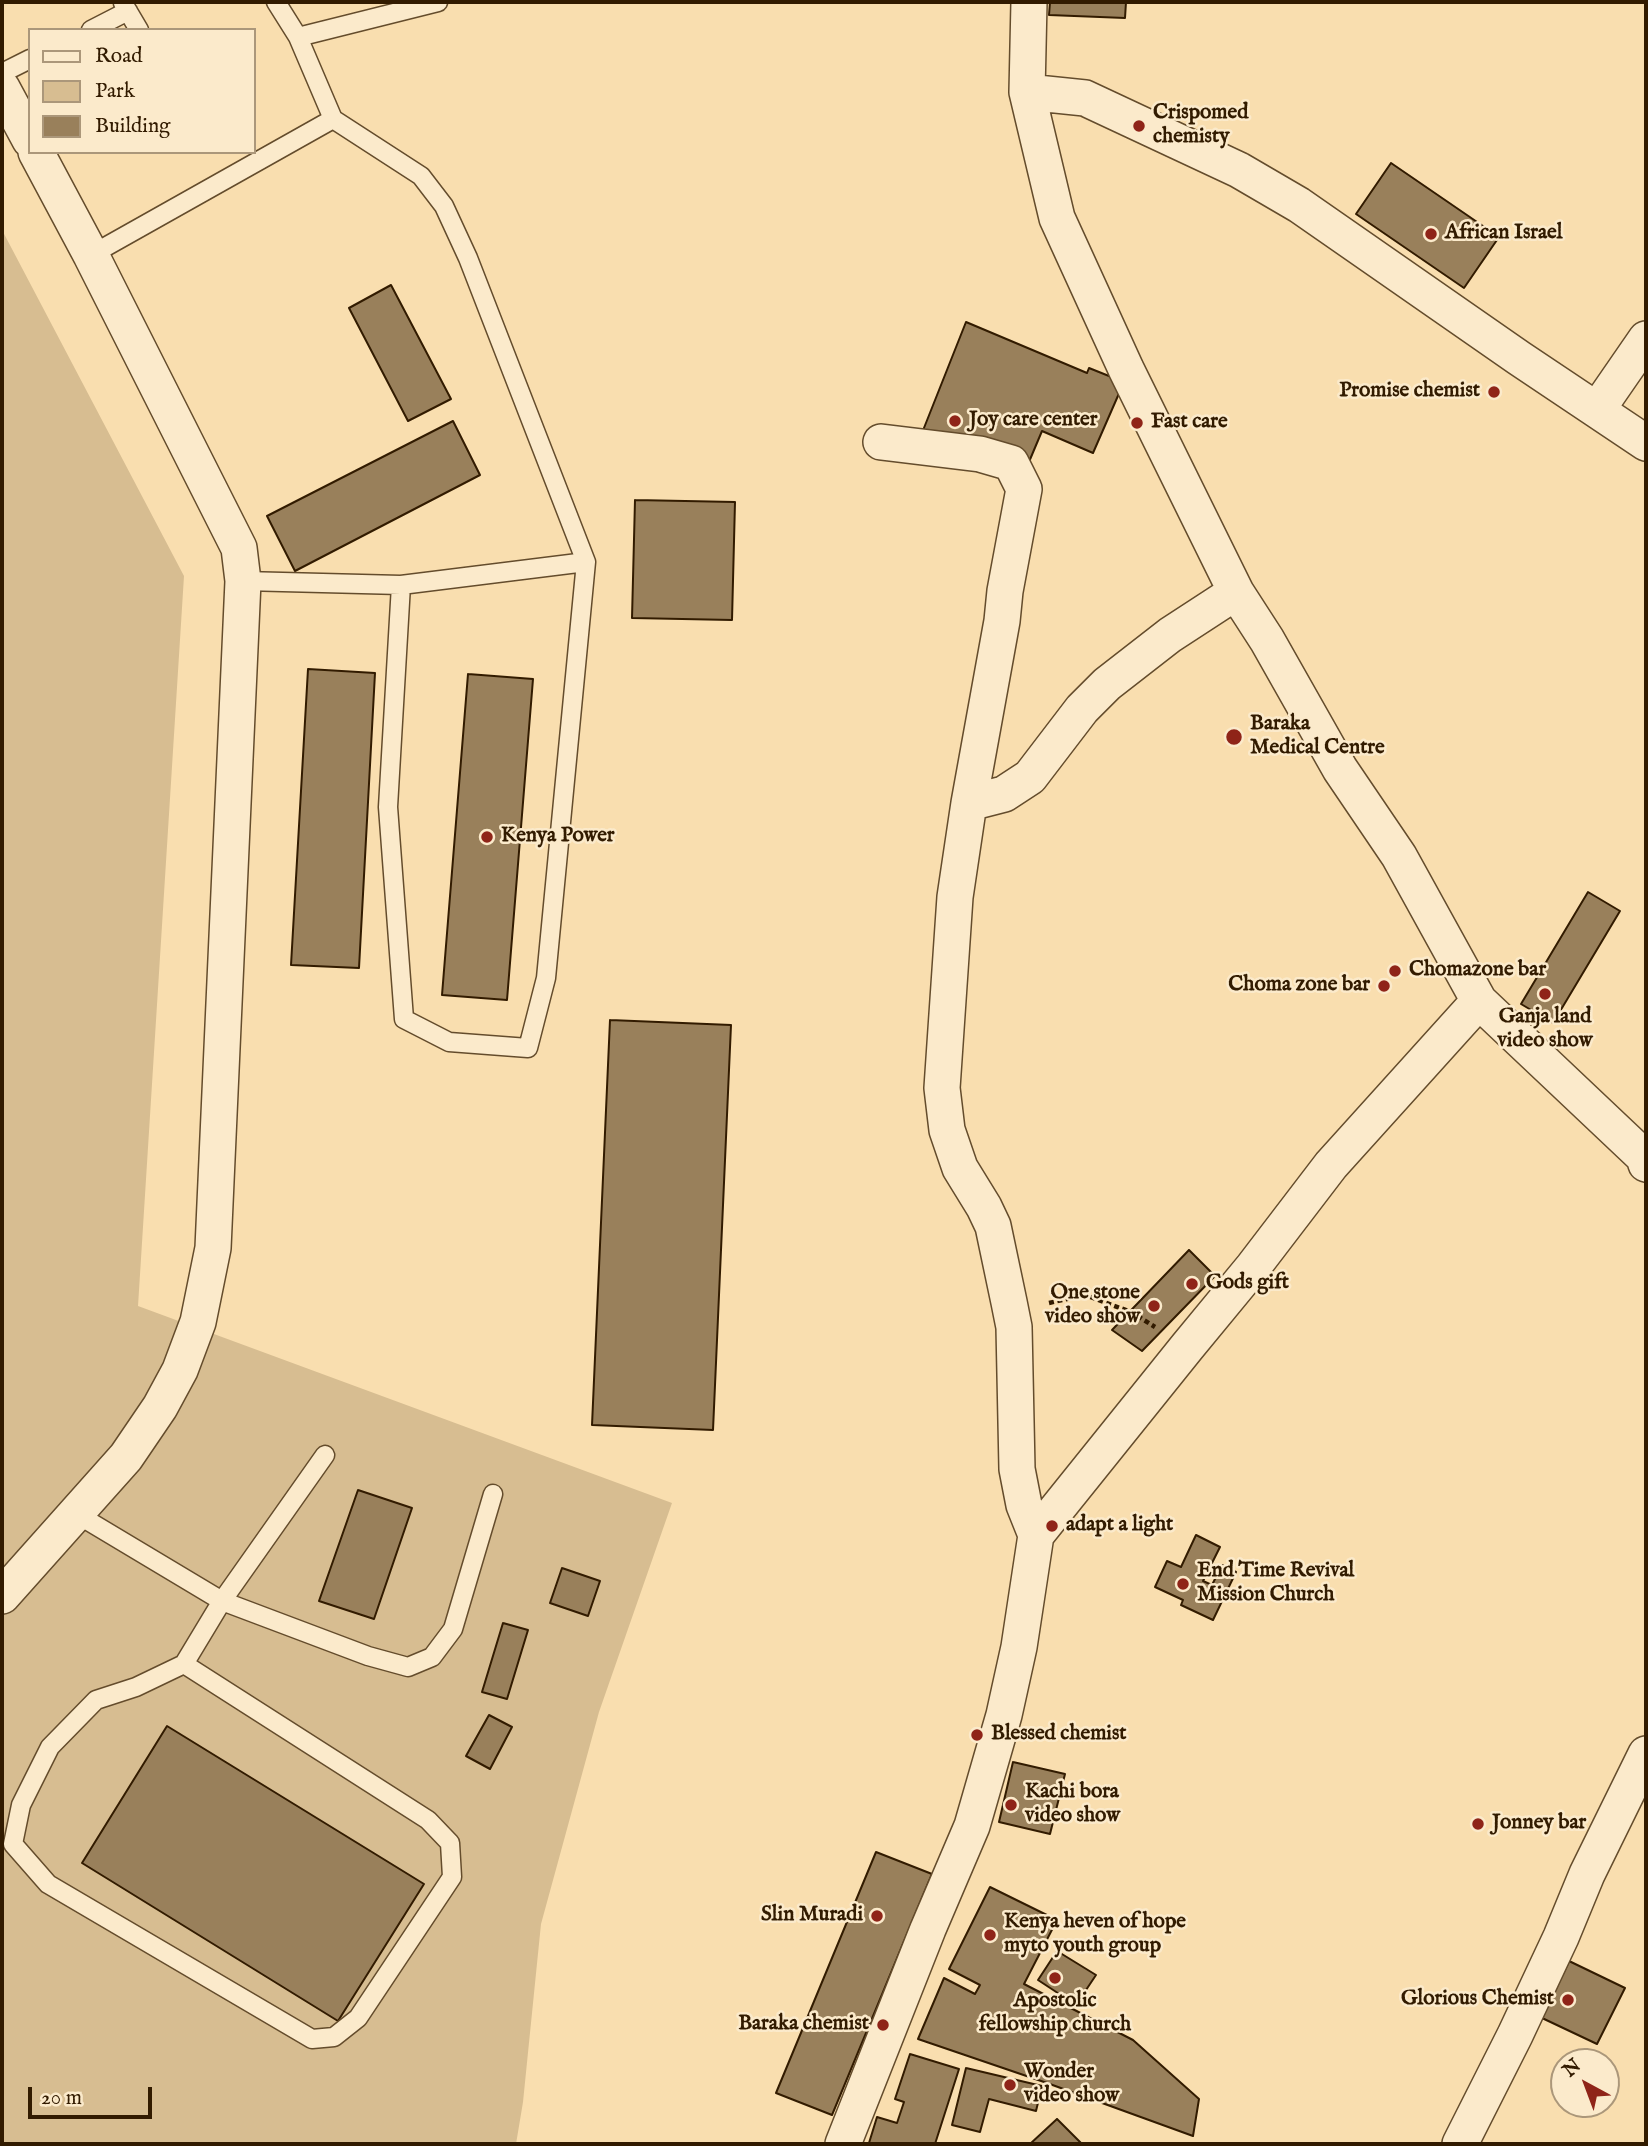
<!DOCTYPE html>
<html>
<head>
<meta charset="utf-8">
<style>
  body { margin:0 }
  #map { position:relative; width:1648px; height:2146px; overflow:hidden; background:#f9deaf; font-family:"IM FELL English",serif }
  canvas { display:block }
  .frame { position:absolute; inset:0; border:4px solid #321b00; pointer-events:none }
  .legend { position:absolute; left:28px; top:28px; width:228px; height:126px; box-sizing:border-box; background:#fbeacb; border:2px solid #ab977a; margin:0; padding:9px 12px; list-style:none; font-size:21px; color:#321b00 }
  .legend li { display:flex; align-items:center; gap:14px; height:35px }
  .legend b { width:35px; border:2px solid #ab977a }
  .north { position:absolute; left:1550px; top:2048px; width:70px; height:70px; box-sizing:border-box; background:#fbeacb; border:2px solid #ab977a; border-radius:50%; rotate:319deg; font-size:19px; font-weight:700; line-height:28px; text-align:center; color:#321b00 }
  .north::after { content:''; display:block; margin:auto; width:24px; height:32px; background:#8f2418; clip-path:polygon(50% 0,100% 100%,50% 72%,0 100%) }
  .scale { position:absolute; left:28px; top:2087px; width:124px; height:32px; box-sizing:border-box; border:4px solid #321b00; border-top:0; padding-left:9px; font-size:21px; line-height:24px; white-space:nowrap; color:#321b00; -webkit-text-stroke:5px #fbeacb; paint-order:stroke }
</style>
</head>
<body>
<div id="map">
<canvas width="1648" height="2146"></canvas>
<div class="frame"></div>
<ul class="legend">
<li><b style="height:9px;background:#fbeacb"></b>Road</li>
<li><b style="height:19px;background:#d7bd91"></b>Park</li>
<li><b style="height:19px;background:#99805b"></b>Building</li>
</ul>
<div class="north">N</div>
<div class="scale">20 m</div>
</div>
<script>
const ctx = document.querySelector('canvas').getContext('2d');
ctx.lineJoin = 'round';
function fill(path, color) { ctx.fillStyle = color; ctx.fill(path, 'evenodd'); }
const shape = rows => new Path2D(rows.map(r => 'M' + r).join(''));
function trace(path, color, width, dash) { ctx.strokeStyle = color; ctx.lineWidth = width; ctx.lineCap = dash ? 'butt' : 'round'; ctx.setLineDash(dash || []); ctx.stroke(path); }
function drawText(font, color, halo, rows, align = 'center') {
  ctx.font = font + ' "IM FELL English",serif'; ctx.lineWidth = 5; ctx.setLineDash([]); ctx.textBaseline = 'middle'; ctx.strokeStyle = halo; ctx.fillStyle = color; for (const [text, x, y, turn = 0] of rows) {
    ctx.save(); ctx.translate(x, y); ctx.rotate((+turn || 0) * Math.PI / 180); ctx.textAlign = isNaN(turn) ? turn : align; if (halo) ctx.strokeText(text, 0, 0); ctx.fillText(text, 0, 0); ctx.restore();
  }
}
const green = shape([
  [2,230,184,576,138,1306,672,1503,599,1712,541,1924,523,2102,516,2144,2,2144]
]);
const building = shape([
  [1050,2,1126,2,1125,18,1049,15,1050,2],
  [1391,163,1499,237,1464,288,1356,214,1391,163],
  [391,285,451,399,408,421,349,308,391,285],
  [966,322,1087,373,1089,368,1124,382,1093,453,1042,431,1026,469,920,438,966,322],
  [453,421,480,475,295,571,267,516,453,421],
  [635,500,735,502,732,620,632,618,635,500],
  [308,669,375,673,359,968,291,965,308,669],
  [468,674,533,679,507,1000,442,995,468,674],
  [1588,892,1620,911,1553,1023,1521,1004,1588,892],
  [610,1020,731,1025,713,1430,592,1425,610,1020],
  [1189,1250,1215,1276,1142,1351,1112,1330,1189,1250],
  [358,1490,412,1508,374,1619,319,1601,358,1490],
  [1196,1535,1220,1547,1203,1581,1212,1585,1222,1565,1236,1572,1213,1620,1181,1605,1183,1600,1155,1587,1167,1561,1181,1567,1196,1535],
  [562,1568,600,1581,588,1616,550,1603,562,1568],
  [503,1623,528,1630,507,1699,482,1692,503,1623],
  [489,1715,512,1727,490,1769,466,1756,489,1715],
  [167,1726,424,1884,338,2021,82,1863,167,1726],
  [1013,1762,1065,1774,1050,1834,999,1822,1013,1762],
  [876,1852,932,1874,832,2115,776,2093,876,1852],
  [990,1887,1057,1920,1024,1984,1133,2040,1199,2099,1193,2136,1047,2083,918,2039,944,1978,975,1994,980,1985,949,1969,990,1887],
  [1057,1951,1096,1975,1076,2005,1038,1980,1057,1951],
  [1569,1961,1625,1988,1597,2044,1542,2018,1569,1961],
  [910,2054,959,2069,935,2144,869,2143,877,2117,897,2123,904,2102,895,2099,910,2054],
  [966,2068,1042,2086,1036,2111,989,2099,980,2132,952,2125,966,2068],
  [1057,2119,1082,2144,1030,2144,1057,2119]
]);
const path = shape([
  [1049,1303,1085,1295,1131,1312,1155,1327]
]);
const service = shape([
  [276,2,298,37,333,119],
  [123,3,139,30],
  [91,30,128,11],
  [298,37,438,2],
  [2,73,30,59],
  [91,255,333,119,421,176,444,206,468,258,586,562,546,978,528,1048,449,1042,404,1019,388,807,401,585],
  [243,581,401,585,586,562],
  [325,1455,222,1601,368,1656,408,1667,432,1657,453,1629,493,1494],
  [75,1513,222,1601,184,1664,136,1687,96,1700,50,1747,21,1805,13,1844,48,1884,312,2039,334,2037,358,2018,452,1877,450,1843,428,1820,184,1664]
]);
const minor = shape([
  [1029,2,1027,92,1057,218,1126,369,1236,592,1267,640,1340,769,1399,856,1479,1001,1644,1157,1646,1164],
  [2,88,30,140],
  [1027,92,1085,98,1239,170,1299,205,1519,358,1646,443],
  [1597,410,1646,339],
  [969,803,1004,794,1030,777,1082,709,1107,684,1170,635,1236,592],
  [1036,1535,1187,1347,1253,1267,1331,1165,1479,1001],
  [2,1596,126,1457,160,1407,180,1370,198,1322,213,1248,243,581,239,548,91,255,36,152],
  [843,2144,928,1929,972,1826,1004,1715,1019,1647,1036,1535,1024,1505,1017,1469,1014,1327,1009,1302,993,1226,984,1207,960,1168,947,1130,942,1088,955,897,969,803,1002,621,1005,591,1024,489,1011,463,980,454,881,442],
  [1460,2144,1515,2035,1561,1937,1587,1874,1646,1754]
]);
const markers = [
  [1139,126,7,"#8f2418"],
  [1431,234,7,"#8f2418"],
  [1494,392,7,"#8f2418"],
  [955,421,7,"#8f2418"],
  [1137,423,7,"#8f2418"],
  [1234,737,9,"#8f2418"],
  [487,837,7,"#8f2418"],
  [1395,971,7,"#8f2418"],
  [1384,986,7,"#8f2418"],
  [1545,994,7,"#8f2418"],
  [1192,1284,7,"#8f2418"],
  [1154,1306,7,"#8f2418"],
  [1052,1526,7,"#8f2418"],
  [1183,1584,7,"#8f2418"],
  [977,1735,7,"#8f2418"],
  [1011,1805,7,"#8f2418"],
  [1478,1824,7,"#8f2418"],
  [877,1916,7,"#8f2418"],
  [990,1935,7,"#8f2418"],
  [1055,1978,7,"#8f2418"],
  [1568,2000,7,"#8f2418"],
  [883,2025,7,"#8f2418"],
  [1010,2085,7,"#8f2418"]
];
const poiNames = [
  ["Crispomed",1153,114],
  ["chemisty",1153,138],
  ["African Israel",1445,234],
  ["Promise chemist",1480,392,"right"],
  ["Joy care center",969,421],
  ["Fast care",1151,423],
  ["Baraka",1250,725],
  ["Medical Centre",1250,749],
  ["Kenya Power",501,837],
  ["Chomazone bar",1409,971],
  ["Choma zone bar",1370,986,"right"],
  ["Ganja land",1545,1018,"center"],
  ["video show",1545,1042,"center"],
  ["Gods gift",1206,1284],
  ["One stone",1140,1294,"right"],
  ["video show",1140,1318,"right"],
  ["adapt a light",1066,1526],
  ["End Time Revival",1197,1572],
  ["Mission Church",1197,1596],
  ["Blessed chemist",991,1735],
  ["Kachi bora",1025,1793],
  ["video show",1025,1817],
  ["Jonney bar",1492,1824],
  ["Slin Muradi",863,1916,"right"],
  ["Kenya heven of hope",1004,1923],
  ["myto youth group",1004,1947],
  ["Glorious Chemist",1554,2000,"right"],
  ["Apostolic",1055,2002,"center"],
  ["fellowship church",1055,2026,"center"],
  ["Baraka chemist",869,2025,"right"],
  ["Wonder",1024,2073],
  ["video show",1024,2097]
];
fill(green, '#d7bd91');
fill(building, '#99805b');
trace(building, '#321b00', 2);
trace(service, '#644c2c', 21);
trace(minor, '#644c2c', 38);
trace(path, '#321b00', 4.5, [5, 3.5]);
trace(service, '#fbeacb', 18);
trace(minor, '#fbeacb', 35);
for (const [x, y, r, color] of markers) { const dot = new Path2D(); dot.arc(x, y, r, 0, 2 * Math.PI); ctx.fillStyle = color; ctx.fill(dot); trace(dot, '#fbeacb', 2.5); }
drawText('bold 21px', '#321b00', '#fbeacb', poiNames, 'left');
</script>
</body>
</html>
